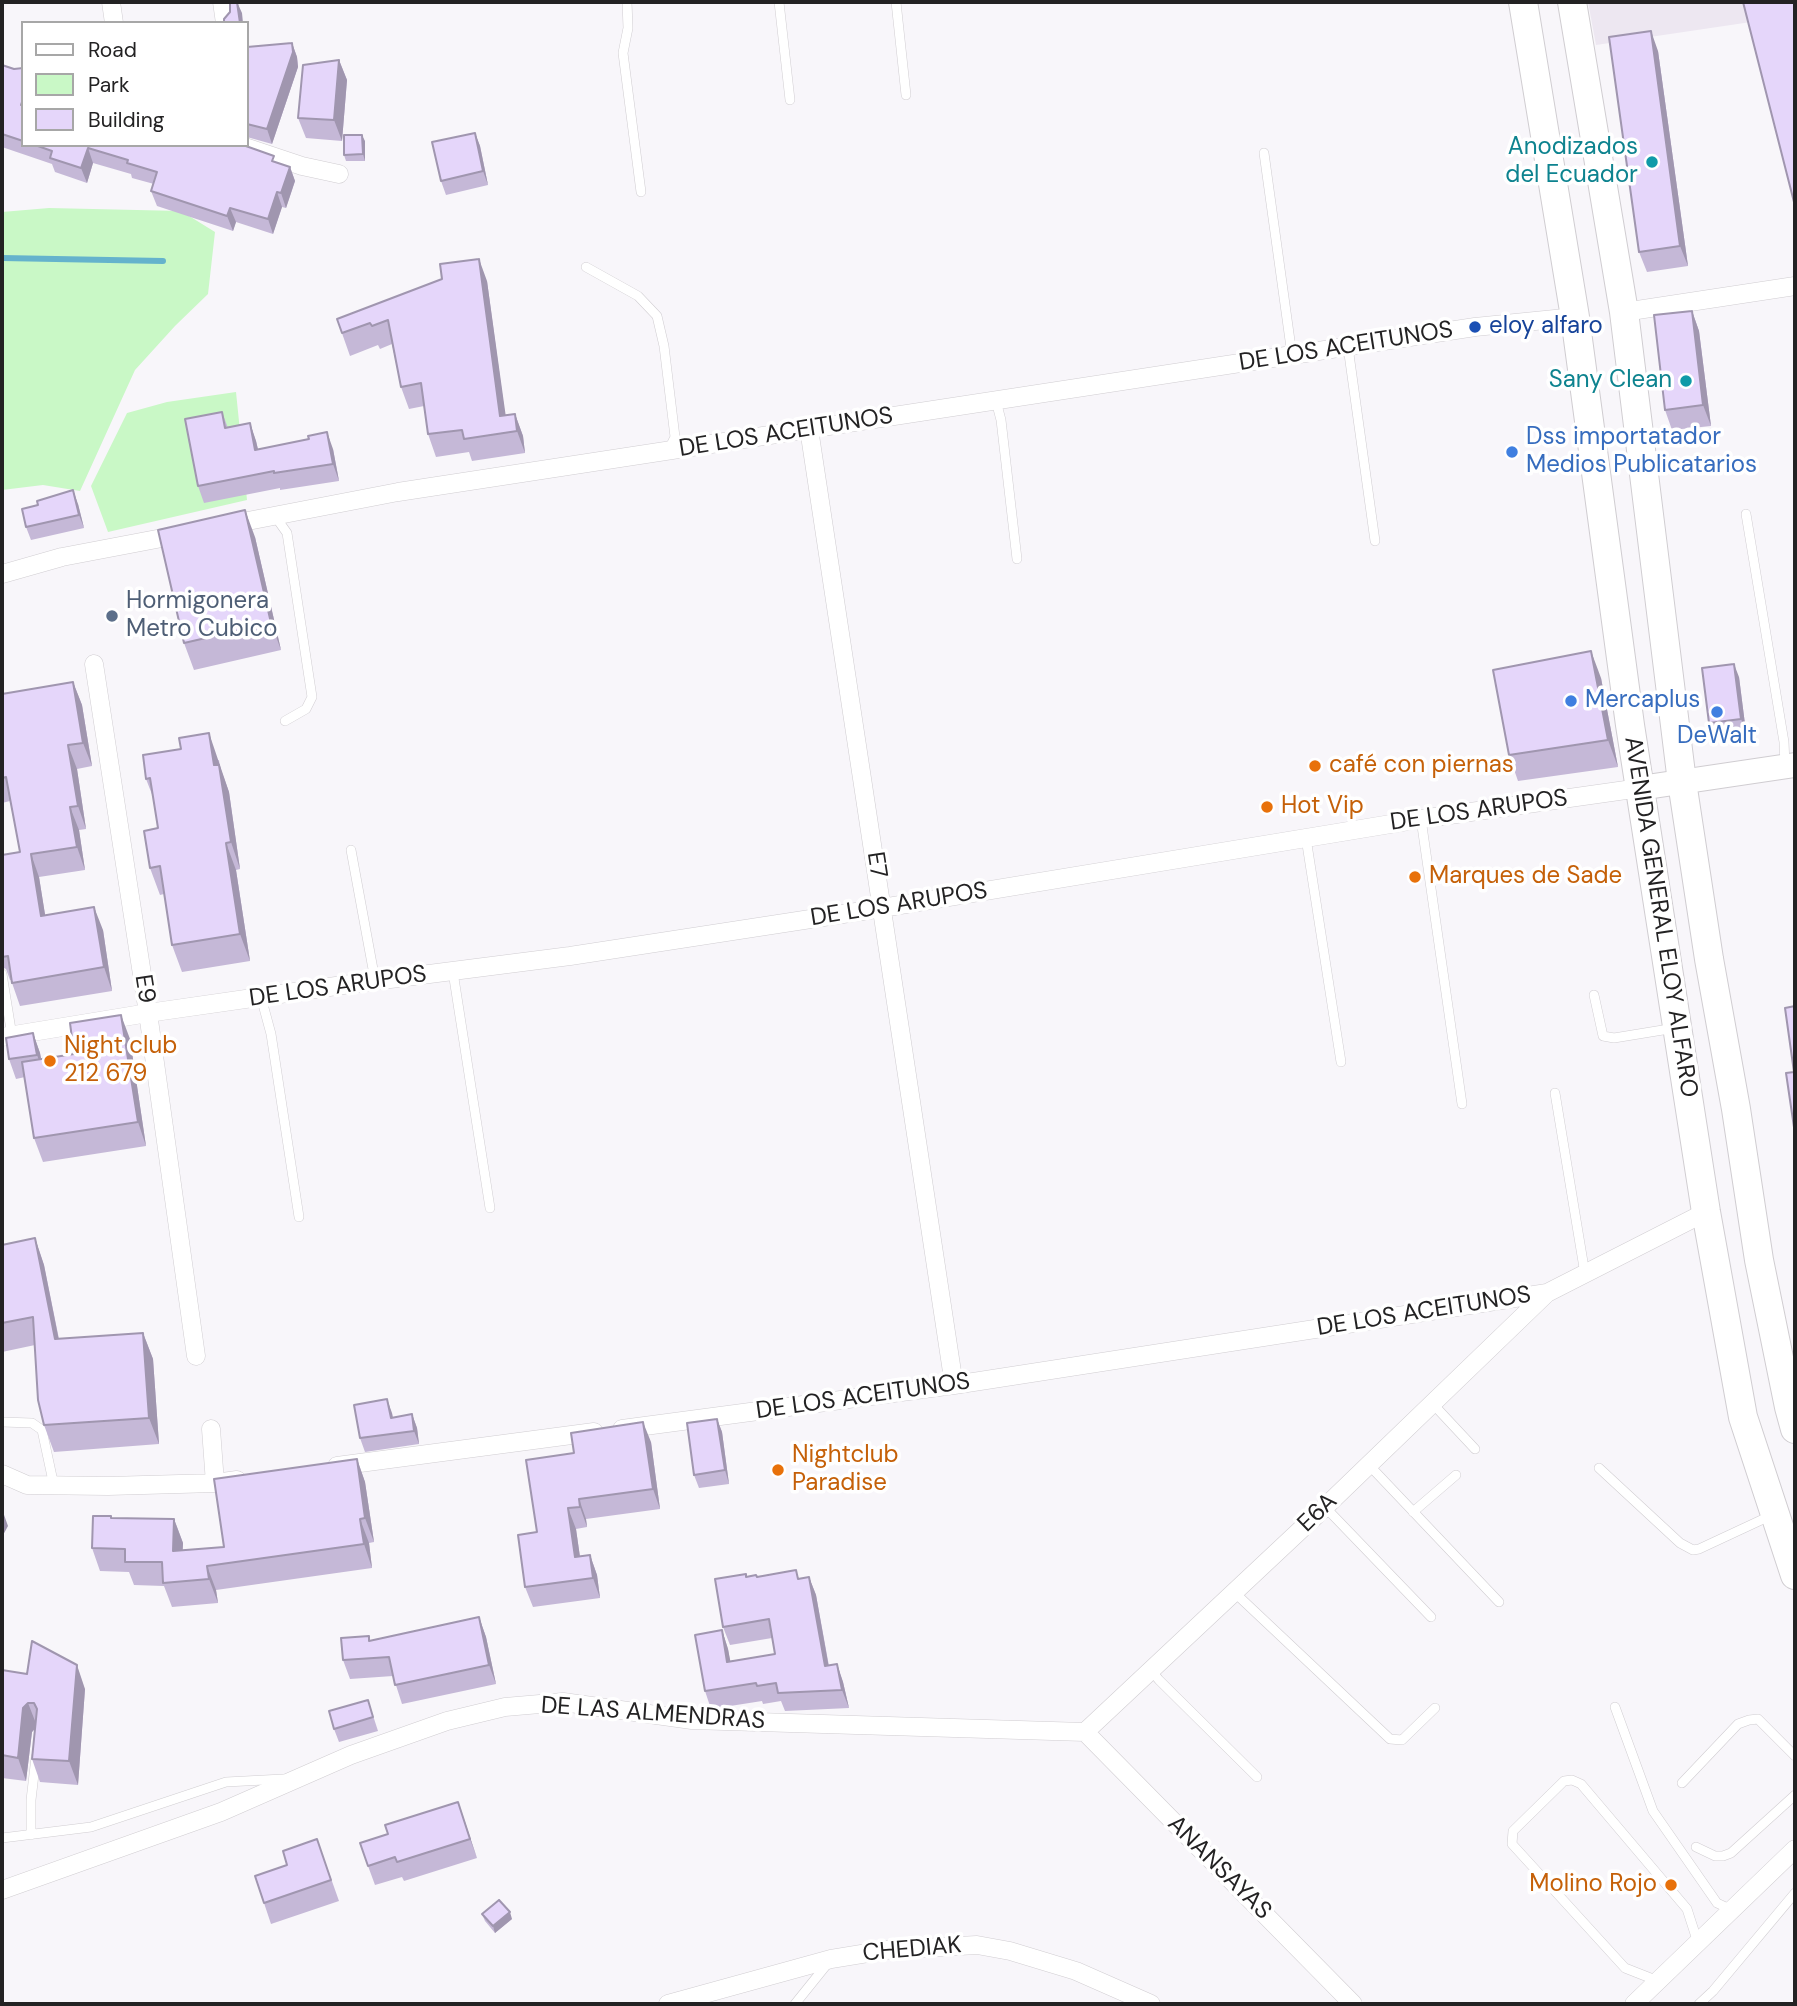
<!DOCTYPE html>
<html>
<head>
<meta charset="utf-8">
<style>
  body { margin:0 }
  #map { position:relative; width:1797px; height:2006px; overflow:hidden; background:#f8f6fa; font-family:"DM Sans",sans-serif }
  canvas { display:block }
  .frame { position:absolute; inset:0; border:4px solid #232223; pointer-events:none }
  .legend { position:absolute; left:21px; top:21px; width:228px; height:126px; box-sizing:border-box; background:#fff; border:2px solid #a7a7a7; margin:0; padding:9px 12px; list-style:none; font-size:21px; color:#232223 }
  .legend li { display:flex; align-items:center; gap:14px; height:35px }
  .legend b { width:35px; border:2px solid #a7a7a7 }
</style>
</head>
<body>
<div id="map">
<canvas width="1797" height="2006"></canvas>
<div class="frame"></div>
<ul class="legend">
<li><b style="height:9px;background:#fff"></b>Road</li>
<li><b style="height:19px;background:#c9f8c6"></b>Park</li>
<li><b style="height:19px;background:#e5d6fa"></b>Building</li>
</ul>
</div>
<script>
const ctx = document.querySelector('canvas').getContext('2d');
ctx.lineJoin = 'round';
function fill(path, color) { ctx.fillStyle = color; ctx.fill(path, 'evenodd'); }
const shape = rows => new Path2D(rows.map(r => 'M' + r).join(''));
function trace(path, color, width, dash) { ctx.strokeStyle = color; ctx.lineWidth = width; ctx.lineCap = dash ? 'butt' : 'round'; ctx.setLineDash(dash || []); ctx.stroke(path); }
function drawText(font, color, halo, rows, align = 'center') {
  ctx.font = font + ' "DM Sans",sans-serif'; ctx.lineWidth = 7; ctx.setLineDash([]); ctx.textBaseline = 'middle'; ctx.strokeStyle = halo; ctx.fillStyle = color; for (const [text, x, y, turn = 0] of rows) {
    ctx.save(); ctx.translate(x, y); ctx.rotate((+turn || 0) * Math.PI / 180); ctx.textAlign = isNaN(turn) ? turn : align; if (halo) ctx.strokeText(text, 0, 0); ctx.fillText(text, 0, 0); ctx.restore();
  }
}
const built = shape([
  [1588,2,1795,2,1751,22,1596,45]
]);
const green = shape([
  [49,208,181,211,215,232,208,294,175,326,135,370,80,491,43,485,2,490,2,212],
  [236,392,247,500,108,532,91,486,127,413,167,402]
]);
const stream = shape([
  [2,258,163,261]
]);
const lane = shape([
  [627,2,628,28,623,53,641,192],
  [779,2,790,100],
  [896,2,906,95],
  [1264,153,1292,355],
  [586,267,638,296,657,316,664,346,675,437,669,449],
  [1348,347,1375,541],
  [996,401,1001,420,1017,559],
  [1746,514,1784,742,1785,765],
  [275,516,287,533,312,697,306,709,285,721],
  [1421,819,1462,1104],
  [1306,838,1341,1062],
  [351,850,375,980],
  [453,972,490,1208],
  [2,974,12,1036],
  [1594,995,1603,1036,1614,1038,1675,1028],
  [261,997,271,1034,299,1217],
  [1555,1093,1585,1274],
  [1432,1403,1475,1449],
  [2,1422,32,1423,42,1430,54,1486],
  [1368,1464,1499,1602],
  [1599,1468,1680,1543,1693,1550,1699,1549,1772,1515],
  [1325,1507,1431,1617],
  [1413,1512,1456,1475],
  [1234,1592,1390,1739,1402,1740,1435,1708],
  [1150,1669,1159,1680,1257,1777],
  [1615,1707,1653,1811,1717,1903,1732,1910],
  [1682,1783,1738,1724,1749,1720,1758,1719,1795,1756],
  [31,1835,31,1800,36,1757],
  [2,1838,91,1827,226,1782,283,1779],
  [1696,1847,1715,1856,1723,1856,1731,1853,1795,1795],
  [1658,1981,1625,1968,1512,1844,1513,1831,1564,1781,1572,1780,1581,1784,1687,1909,1698,1943],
  [795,2004,828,1963],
  [1699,2004,1713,1991,1795,1893]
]);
const street = shape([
  [111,2,114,23],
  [222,2,225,23],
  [239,145,302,166,339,174],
  [1624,312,1795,286],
  [809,429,954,1385],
  [227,525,398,492,809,429,1475,327,1575,317],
  [2,574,62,557,183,534],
  [94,664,148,1013,196,1356],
  [2,1037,148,1013,343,985,570,956,882,908,1421,819,1640,788],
  [211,1429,215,1483],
  [622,1429,954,1385,1547,1293,1706,1212],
  [337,1466,594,1432],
  [2,1474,27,1485,108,1486,215,1483,237,1480],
  [1085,1732,1325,1507,1547,1293],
  [1085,1732,1353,2004],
  [2,1890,221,1812,351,1755,447,1721,505,1707,563,1702,692,1720,1085,1732],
  [668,2004,831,1959,886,1950,977,1945,1010,1951,1076,1971,1151,2004],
  [1634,2004,1795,1849]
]);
const secondary = shape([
  [1640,788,1795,765]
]);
const primary = shape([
  [1523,2,1575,317,1630,725,1706,1212,1743,1417,1795,1575],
  [1572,2,1624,312,1682,782,1709,959,1736,1109,1759,1260,1789,1407,1795,1429]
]);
const wall = shape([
  [292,43,297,57,298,67,272,144,247,137,247,47],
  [1658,51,1688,266,1647,272,1639,252],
  [339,60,347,80,342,141,306,138,298,118],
  [2,65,14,69,23,68,23,145,242,145,277,163,290,167,295,181,286,208,282,207,273,234,236,222,233,231,157,206,151,191,154,184,132,178,131,174,93,163,87,183,55,172,52,164,2,147],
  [475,133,480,146,488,185,446,195,441,181],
  [365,141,365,161,346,161,344,155],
  [487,281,505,415,515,414,523,436,525,453,472,461,469,452,436,457,428,434,424,406,409,409,401,387,392,344,380,349,378,345,350,356,337,319],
  [1692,311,1699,331,1711,426,1672,430,1665,410],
  [222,412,228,428,250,423,256,441,258,449,333,449,339,481,280,490,280,488,204,503,198,486],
  [78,504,84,528,31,540,26,527],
  [255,537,281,650,194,670,184,643],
  [1739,677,1746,732,1714,736,1709,723],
  [1601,678,1618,767,1518,781,1509,755],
  [73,682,82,705,92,766,77,769,86,829,79,830,85,870,39,877,45,915,103,930,112,991,20,1006,11,980,10,980,6,969,2,967,2,855,20,852,10,801,2,803,2,694],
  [219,760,220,767,229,792,240,869,236,870,250,961,182,972,172,945,164,894,160,895,150,868,158,828,153,797,146,779],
  [33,1033,40,1053,41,1059,74,1054,130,1039,146,1146,43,1162,34,1138,25,1077,16,1079,9,1059],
  [35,1238,44,1265,59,1339,143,1333,153,1359,159,1444,54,1452,44,1425,35,1345,2,1352,2,1245],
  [392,1413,393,1418,412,1414,417,1428,419,1444,365,1452,360,1438],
  [717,1419,722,1432,729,1484,699,1488,694,1475],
  [651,1442,660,1509,586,1519,587,1527,576,1529,580,1557,590,1555,597,1575,600,1598,533,1607,525,1587,537,1532],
  [357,1459,365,1482,374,1542,369,1543,372,1568,216,1590,218,1603,172,1607,164,1586,134,1585,129,1572,100,1571,92,1548,111,1518,174,1519,183,1543,182,1550,224,1547],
  [746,1574,747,1577,799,1579,809,1577,816,1595,829,1666,837,1664,843,1682,849,1708,785,1711,781,1701,763,1704,762,1701,711,1709,705,1691,722,1630,728,1649,730,1661,775,1654,772,1638,730,1645,723,1627],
  [479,1617,486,1637,496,1684,402,1704,393,1676,350,1679,343,1660,371,1641],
  [2,1670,85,1689,78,1785,40,1782,32,1759,35,1729,32,1732,26,1781,2,1778],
  [368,1700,378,1731,339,1742,334,1729],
  [458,1802,477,1858,404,1881,402,1877,375,1885,368,1866,388,1834],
  [317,1839,339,1901,271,1924,255,1876,287,1865],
  [482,1914,512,1919,495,1933,485,1921]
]);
const shadedWall = shape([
  [237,2,242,13,243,23,240,23],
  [1651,31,1658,51,1688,266,1680,246],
  [292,43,297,57,298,67,272,144,267,129],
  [339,60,347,80,342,141,334,120],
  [475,133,480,146,488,185,483,171],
  [362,135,365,141,365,161,363,154],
  [88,148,93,163,87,183,81,168],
  [290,167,295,181,286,208,281,193],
  [277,192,282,207,273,234,268,219],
  [230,208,236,222,233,231,227,216],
  [479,259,487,281,508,432,500,416],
  [1692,311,1699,331,1711,426,1703,405],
  [515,414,523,436,525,453,517,431],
  [250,423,256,441,262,467,255,450],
  [327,432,333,449,339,481,333,464],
  [73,490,78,504,84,528,79,515],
  [245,510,255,537,281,650,271,623],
  [1591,651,1601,678,1618,767,1608,740],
  [1734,664,1739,677,1746,732,1741,719],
  [73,682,82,705,92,766,83,743],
  [209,733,229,792,240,869,231,842,214,765],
  [68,745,77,769,86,829,78,806],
  [70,807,79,830,85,870,77,847],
  [226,843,236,870,250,961,240,934],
  [31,854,39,877,49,939,41,916],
  [94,907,103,930,112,991,104,967],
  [121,1015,130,1039,146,1146,138,1122],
  [33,1033,40,1053,44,1074,37,1055],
  [35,1238,44,1265,64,1366,55,1339],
  [143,1333,153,1359,159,1444,149,1418],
  [387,1399,392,1413,395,1432,391,1418],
  [412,1414,417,1428,419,1444,414,1431],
  [717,1419,722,1432,729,1484,725,1470],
  [643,1422,651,1442,660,1509,653,1489],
  [357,1459,365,1482,374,1542,365,1518],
  [579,1499,586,1519,587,1527,580,1507],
  [568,1508,576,1529,583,1578,575,1557],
  [3,1512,8,1526,2,1537,2,1514],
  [174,1519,183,1543,182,1574,173,1551],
  [360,1519,369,1543,372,1568,364,1544],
  [590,1555,597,1575,600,1598,593,1578],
  [207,1566,216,1590,218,1603,209,1579],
  [809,1577,816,1595,832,1685,825,1666],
  [479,1617,486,1637,496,1684,489,1665],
  [722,1630,728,1649,734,1680,727,1662],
  [837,1664,843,1682,849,1708,842,1690],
  [77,1665,85,1689,78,1785,69,1761],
  [28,1703,37,1726,32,1732,26,1781,18,1758,23,1708],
  [458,1802,465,1822,477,1858,470,1839],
  [510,1912,512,1919,495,1933,493,1926]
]);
const building = shape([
  [230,2,237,2,240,23,224,23,224,19,230,12,230,2],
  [1743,2,1795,2,1795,206,1743,2],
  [1651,31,1680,246,1639,252,1609,37,1651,31],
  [292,43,293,52,267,129,247,124,247,47,292,43],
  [339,60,334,120,298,118,303,65,339,60],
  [2,65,14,69,23,68,23,99,21,105,23,105,23,141,2,134,2,65],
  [475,133,483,171,441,181,432,142,475,133],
  [344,135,362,135,363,154,344,155,344,135],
  [35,145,243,145,274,156,272,161,290,167,281,193,277,192,268,219,230,208,227,216,151,191,157,172,127,163,128,160,88,148,81,168,50,158,52,151,35,145],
  [479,259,500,416,515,414,517,431,464,439,462,430,428,434,421,383,401,387,388,320,372,326,370,323,342,333,337,319,442,279,440,264,479,259],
  [1692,311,1703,405,1665,410,1654,315,1692,311],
  [222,412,225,428,250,423,255,450,309,439,308,436,327,432,333,464,274,473,274,471,198,486,185,419,222,412],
  [73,490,79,515,26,527,22,509,38,505,37,501,73,490],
  [245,510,271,623,184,643,158,530,245,510],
  [1591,651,1608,740,1509,755,1493,670,1591,651],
  [1734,664,1741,719,1709,723,1702,668,1734,664],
  [73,682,83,743,68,745,78,806,70,807,77,847,31,854,41,916,94,907,104,967,12,983,8,956,2,957,2,855,20,852,6,777,2,778,2,694,73,682],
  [209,733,214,765,219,765,231,842,226,843,240,934,172,945,160,866,150,868,144,831,158,828,150,778,146,779,143,755,181,749,179,738,209,733],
  [1795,1006,1795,1134,1786,1073,1794,1072,1785,1008,1795,1006],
  [121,1015,138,1122,34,1138,22,1062,74,1054,70,1023,121,1015],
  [33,1033,37,1055,9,1059,6,1038,33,1033],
  [35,1238,55,1339,143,1333,149,1418,44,1425,38,1400,33,1317,2,1323,2,1245,35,1238],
  [387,1399,391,1418,412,1414,414,1431,360,1438,354,1405,387,1399],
  [717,1419,725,1470,694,1475,687,1423,717,1419],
  [643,1422,653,1489,579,1499,580,1507,568,1508,575,1557,590,1555,593,1578,525,1587,518,1535,537,1532,526,1460,574,1453,571,1433,643,1422],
  [357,1459,365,1518,360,1519,364,1544,207,1566,209,1579,163,1583,162,1562,125,1562,125,1549,92,1548,93,1516,111,1516,111,1518,174,1519,173,1551,224,1547,214,1479,357,1459],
  [796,1570,798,1579,809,1577,825,1666,837,1664,842,1690,778,1693,776,1683,757,1686,756,1683,705,1691,695,1635,722,1630,727,1662,775,1654,769,1619,723,1627,715,1579,746,1574,746,1577,756,1575,757,1577,796,1570],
  [479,1617,489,1665,395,1685,389,1657,343,1660,341,1638,369,1636,369,1641,479,1617],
  [32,1641,77,1665,69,1761,32,1759,37,1709,34,1703,28,1703,23,1708,18,1758,2,1755,2,1670,27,1674,32,1641],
  [368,1700,373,1717,334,1729,329,1711,368,1700],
  [458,1802,470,1839,397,1862,395,1857,368,1866,360,1843,388,1834,385,1825,458,1802],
  [317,1839,331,1880,264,1903,255,1876,287,1865,283,1851,317,1839],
  [499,1900,510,1912,493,1926,482,1914,499,1900]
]);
const markers = [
  [1652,162,7,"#0f9aa8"],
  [1475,327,7,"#1a4fb4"],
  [1686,381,7,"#0f9aa8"],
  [1512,452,7,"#3f7fe0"],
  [112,616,7,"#5c6f8a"],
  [1571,701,7,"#3f7fe0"],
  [1717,712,7,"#3f7fe0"],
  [1315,766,7,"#e8710a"],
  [1267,807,7,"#e8710a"],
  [1415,877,7,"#e8710a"],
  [50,1061,7,"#e8710a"],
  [778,1470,7,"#e8710a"],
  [1671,1885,7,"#e8710a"]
];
const cultureNames = [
  ["Anodizados",1638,148],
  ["del Ecuador",1638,176],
  ["Sany Clean",1672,381]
];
const transitNames = [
  ["eloy alfaro",1489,327]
];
const streetNames = [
  ["DE LOS ACEITUNOS",1346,347,-9],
  ["DE LOS ACEITUNOS",786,433,-9],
  ["DE LOS ARUPOS",1479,811,-8],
  ["E7",876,865,81],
  ["DE LOS ARUPOS",899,905,-9],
  ["AVENIDA GENERAL ELOY ALFARO",1660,917,81],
  ["DE LOS ARUPOS",338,987,-8],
  ["E9",144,989,81],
  ["DE LOS ACEITUNOS",1424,1312,-9],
  ["DE LOS ACEITUNOS",863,1397,-8],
  ["E6A",1318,1513,-44],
  ["DE LAS ALMENDRAS",653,1714,4],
  ["ANANSAYAS",1219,1868,45],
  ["CHEDIAK",912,1950,-5]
];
const shopNames = [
  ["Dss importatador",1526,438],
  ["Medios Publicatarios",1526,466],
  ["Mercaplus",1585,701],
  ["DeWalt",1717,737,"center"]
];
const serviceNames = [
  ["Hormigonera",126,602],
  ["Metro Cubico",126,630]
];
const foodNames = [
  ["café con piernas",1329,766],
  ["Hot Vip",1281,807],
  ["Marques de Sade",1429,877],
  ["Night club",64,1047],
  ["212 679",64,1075],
  ["Nightclub",792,1456],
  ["Paradise",792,1484],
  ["Molino Rojo",1657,1885,"right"]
];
fill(built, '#ede7f1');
fill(green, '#c9f8c6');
trace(stream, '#65b3cc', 6);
trace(lane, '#d0cdd1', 10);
trace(street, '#d0cdd1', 19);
trace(secondary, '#d0cdd1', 26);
trace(primary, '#d0cdd1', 30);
trace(lane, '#fff', 9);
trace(street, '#fff', 18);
trace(secondary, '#fff', 24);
trace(primary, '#fff', 28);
fill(wall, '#c5b8d7');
fill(shadedWall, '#a096af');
fill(building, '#e5d6fa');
trace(building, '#a096af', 2);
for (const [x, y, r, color] of markers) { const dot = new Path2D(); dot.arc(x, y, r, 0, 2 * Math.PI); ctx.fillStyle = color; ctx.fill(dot); trace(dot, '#fff', 2.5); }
drawText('24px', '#0d838f', '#fff', cultureNames, 'right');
drawText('24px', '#164399', '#fff', transitNames, 'left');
drawText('24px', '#232223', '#fff', streetNames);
drawText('24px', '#366cbe', '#fff', shopNames, 'left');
drawText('24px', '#4e5e75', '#fff', serviceNames, 'left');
drawText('24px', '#c56008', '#fff', foodNames, 'left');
</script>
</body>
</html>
